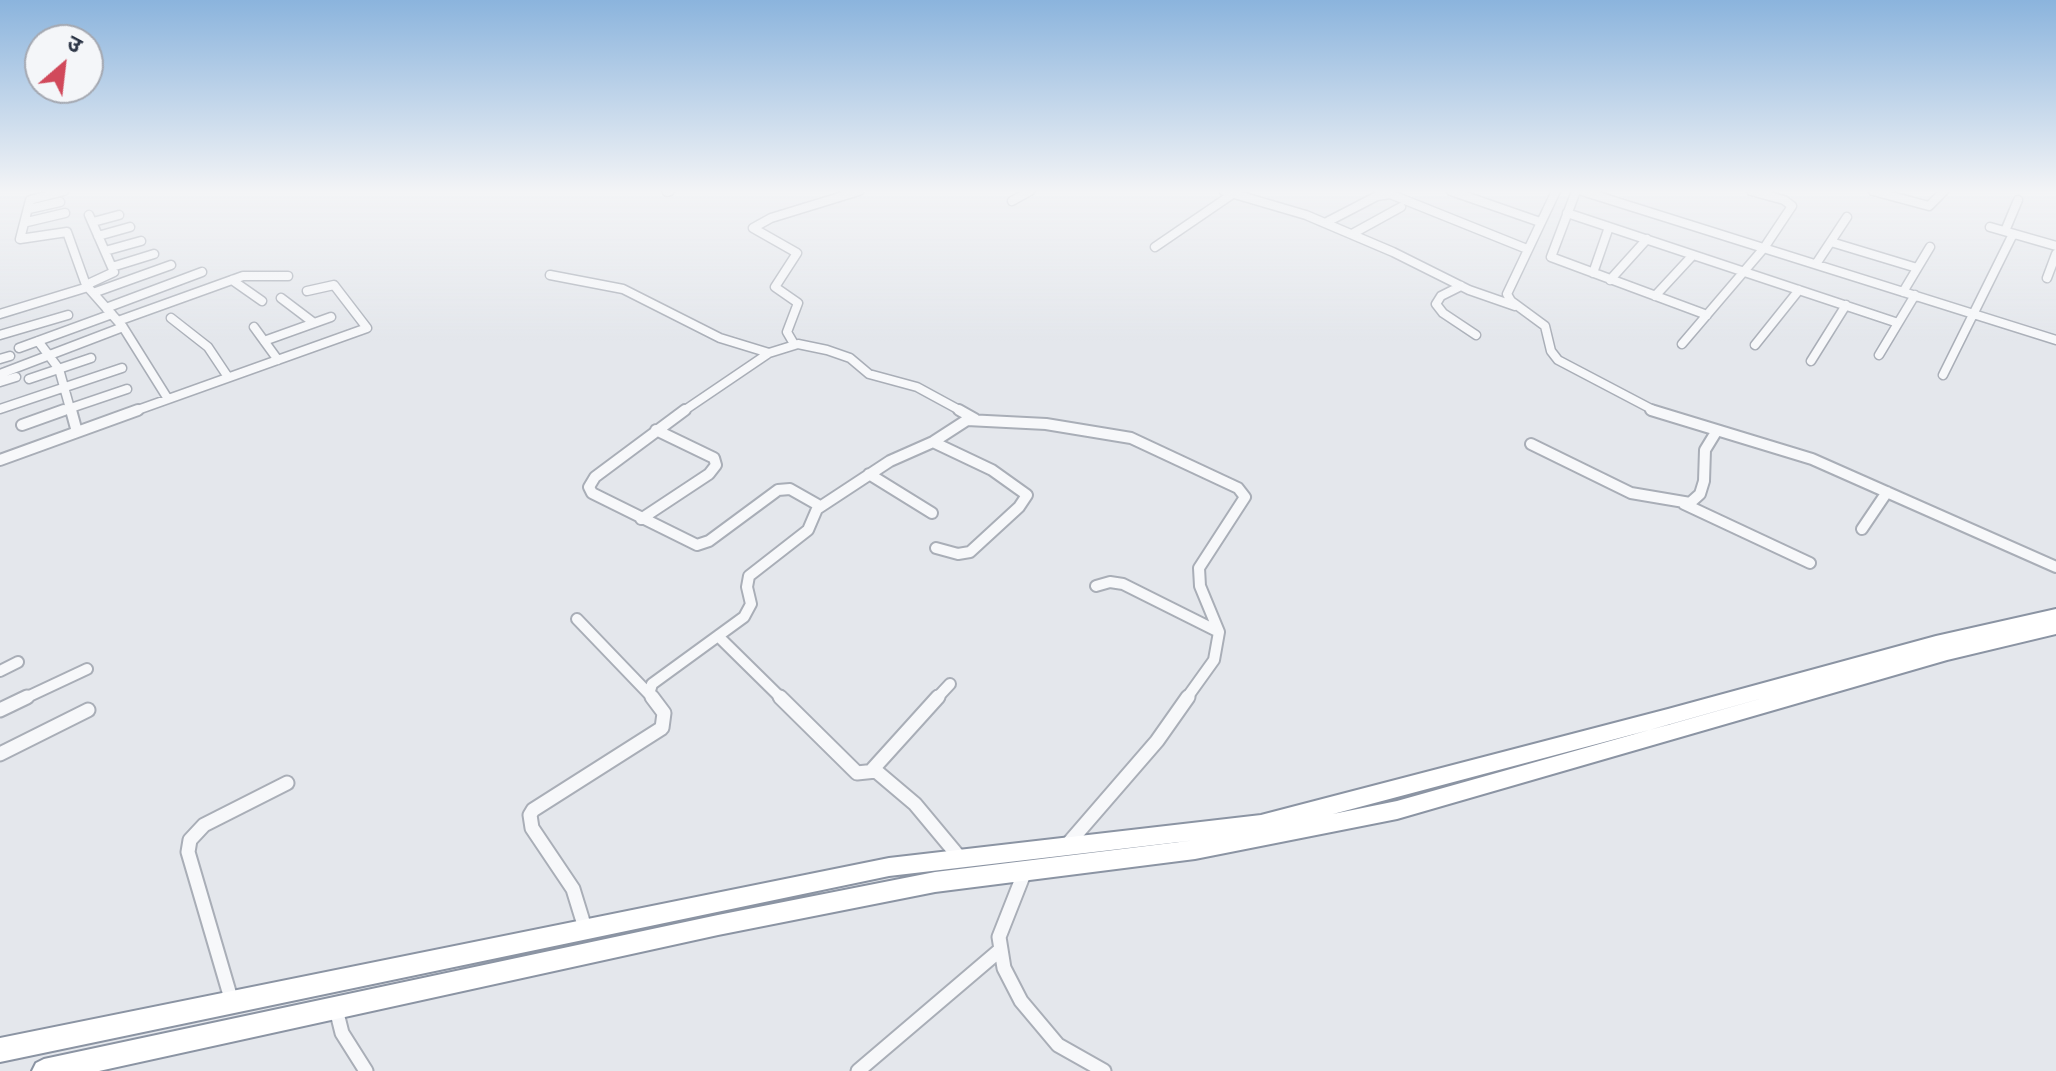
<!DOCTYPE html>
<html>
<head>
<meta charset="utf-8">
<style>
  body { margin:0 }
  #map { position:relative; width:2056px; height:1071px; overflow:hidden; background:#e4e7ec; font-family:Rubik,"Noto Sans Devanagari",sans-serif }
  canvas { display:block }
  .north { position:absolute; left:24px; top:24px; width:80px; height:80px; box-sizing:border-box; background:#f4f6f9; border:2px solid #a4a8b1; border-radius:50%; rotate:28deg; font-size:22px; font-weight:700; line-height:32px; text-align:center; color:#2b3445 }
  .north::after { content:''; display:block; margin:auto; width:28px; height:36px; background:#d1495b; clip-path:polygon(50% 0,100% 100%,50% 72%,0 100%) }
</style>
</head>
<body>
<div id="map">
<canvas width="2056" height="1071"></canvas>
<div class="north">उ</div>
</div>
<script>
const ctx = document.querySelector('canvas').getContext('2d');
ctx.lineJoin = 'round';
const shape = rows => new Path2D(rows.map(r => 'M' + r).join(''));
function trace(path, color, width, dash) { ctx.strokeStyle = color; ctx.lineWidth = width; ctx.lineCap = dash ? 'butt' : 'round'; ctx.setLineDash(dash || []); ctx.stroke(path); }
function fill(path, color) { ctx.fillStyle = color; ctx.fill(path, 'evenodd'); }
const minorFar2 = shape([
  [64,191,30,200,20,239,67,232,86,285,123,327,168,399],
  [1224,191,1306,215,1393,252,1469,290,1515,306],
  [1451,191,1540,222],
  [1556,191,1507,294,1511,301,1545,326,1551,351,1558,360,1657,412],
  [1576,191,1551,257,1707,315],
  [1582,191,2056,340],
  [1873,191,1929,206,1944,191],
  [667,192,670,191],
  [1012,201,1030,191],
  [29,209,60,202],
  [1567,213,1898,323],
  [27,222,65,213],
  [93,222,119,215],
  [1325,223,1377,196,1390,194,1527,249],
  [1990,227,2056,246],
  [2005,231,2018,200],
  [1352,234,1401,207],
  [98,236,130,227],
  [1831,242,1917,268],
  [1155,247,1234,193],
  [105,251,141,241],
  [1816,264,1847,217],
  [112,267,154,254],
  [1593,273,1609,227],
  [550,275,623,289,720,338,769,353,682,412],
  [2047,278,2056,254],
  [232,280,262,301],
  [1610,280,1647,239],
  [86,285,114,272,89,215],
  [1461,286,1441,296,1436,304,1443,313,1476,335],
  [1903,292,1930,247],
  [93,293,171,265],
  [1655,296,1693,255],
  [281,298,314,323],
  [106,308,202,272],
  [0,314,88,287],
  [171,318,208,347,228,377],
  [118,321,243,276,288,276],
  [254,327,278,360],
  [0,335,68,315],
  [38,341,59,369,71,412],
  [264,341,331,317],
  [794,344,787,332,798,303,775,287,797,253,753,228,771,218,859,191],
  [1682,344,1764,248,1792,206,1784,200,1751,191],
  [1755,345,1799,290],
  [19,348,112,314],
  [769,353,798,344,827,350,850,358,869,374,917,387,963,412],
  [1879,355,1915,295],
  [0,359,10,356],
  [1811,361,1846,305],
  [0,374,123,327],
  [1943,375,2013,234],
  [29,379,91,358],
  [0,382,16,377],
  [0,409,122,368],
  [59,412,127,389],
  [132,412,367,328,334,285,307,291]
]);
const minorFar1 = shape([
  [71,410,77,432],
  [685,410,595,477,589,487,592,493,697,545,709,541,778,490,790,489,820,506],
  [959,410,975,419],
  [1651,410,1812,459,2056,567],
  [22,425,64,410],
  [933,442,992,470,1027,495,1019,507,970,552,958,554,936,548],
  [1531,444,1631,493,1690,503,1700,494,1704,481,1705,450,1716,432],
  [0,460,138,410],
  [869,474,932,513],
  [1684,504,1810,563],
  [641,519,709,474,716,465,714,458,656,430],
  [1862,529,1887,492],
  [1096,586,1110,582,1123,584,1219,632],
  [577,619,649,694],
  [719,637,782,699],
  [0,671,18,662],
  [23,699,87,669],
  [653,699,649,694,652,684,744,617,751,604,747,587,749,576,808,530,817,509,890,461,933,442,967,420,1046,424,1131,438,1238,488,1245,497,1199,568,1200,586,1219,632,1214,660,1186,699],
  [936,699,950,684]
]);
const minor = shape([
  [780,697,857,773,876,771,915,804,960,858],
  [0,710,27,697],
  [0,754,88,710],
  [872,770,938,697],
  [1067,845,1157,741,1188,697],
  [1025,871,999,937,1004,968,1021,1001,1058,1045,1104,1071],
  [585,928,573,889,532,828,530,815,533,810,662,728,664,713,652,697],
  [232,1002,188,852,190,840,204,825,287,783],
  [336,1009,342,1033,366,1071],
  [858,1071,1000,950]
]);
const trunk = shape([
  [2056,609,2056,634,1947,660,1397,819,1195,859,935,892,718,935,99,1071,32,1071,36,1063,44,1059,718,915,935,872,1196,840,889,876,0,1062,0,1038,889,858,1261,815,1668,709,1936,636,2056,609],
  [1770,696,1397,801,1333,814,1668,725,1770,696]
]);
trace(minorFar2, '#a9aeb7', 11);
trace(minorFar1, '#a9aeb7', 14);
trace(minor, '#a9aeb7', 17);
trace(trunk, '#8b94a3', 4);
trace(minorFar2, '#f7f8fa', 8);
trace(minorFar1, '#f7f8fa', 10);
trace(minor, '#f7f8fa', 13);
fill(trunk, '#fff');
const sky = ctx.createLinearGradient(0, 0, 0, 341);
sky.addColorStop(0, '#8bb4dd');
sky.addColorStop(0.56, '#f3f4f6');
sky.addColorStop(1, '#f3f4f600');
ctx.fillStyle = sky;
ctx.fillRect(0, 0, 2056, 341);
</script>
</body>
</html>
